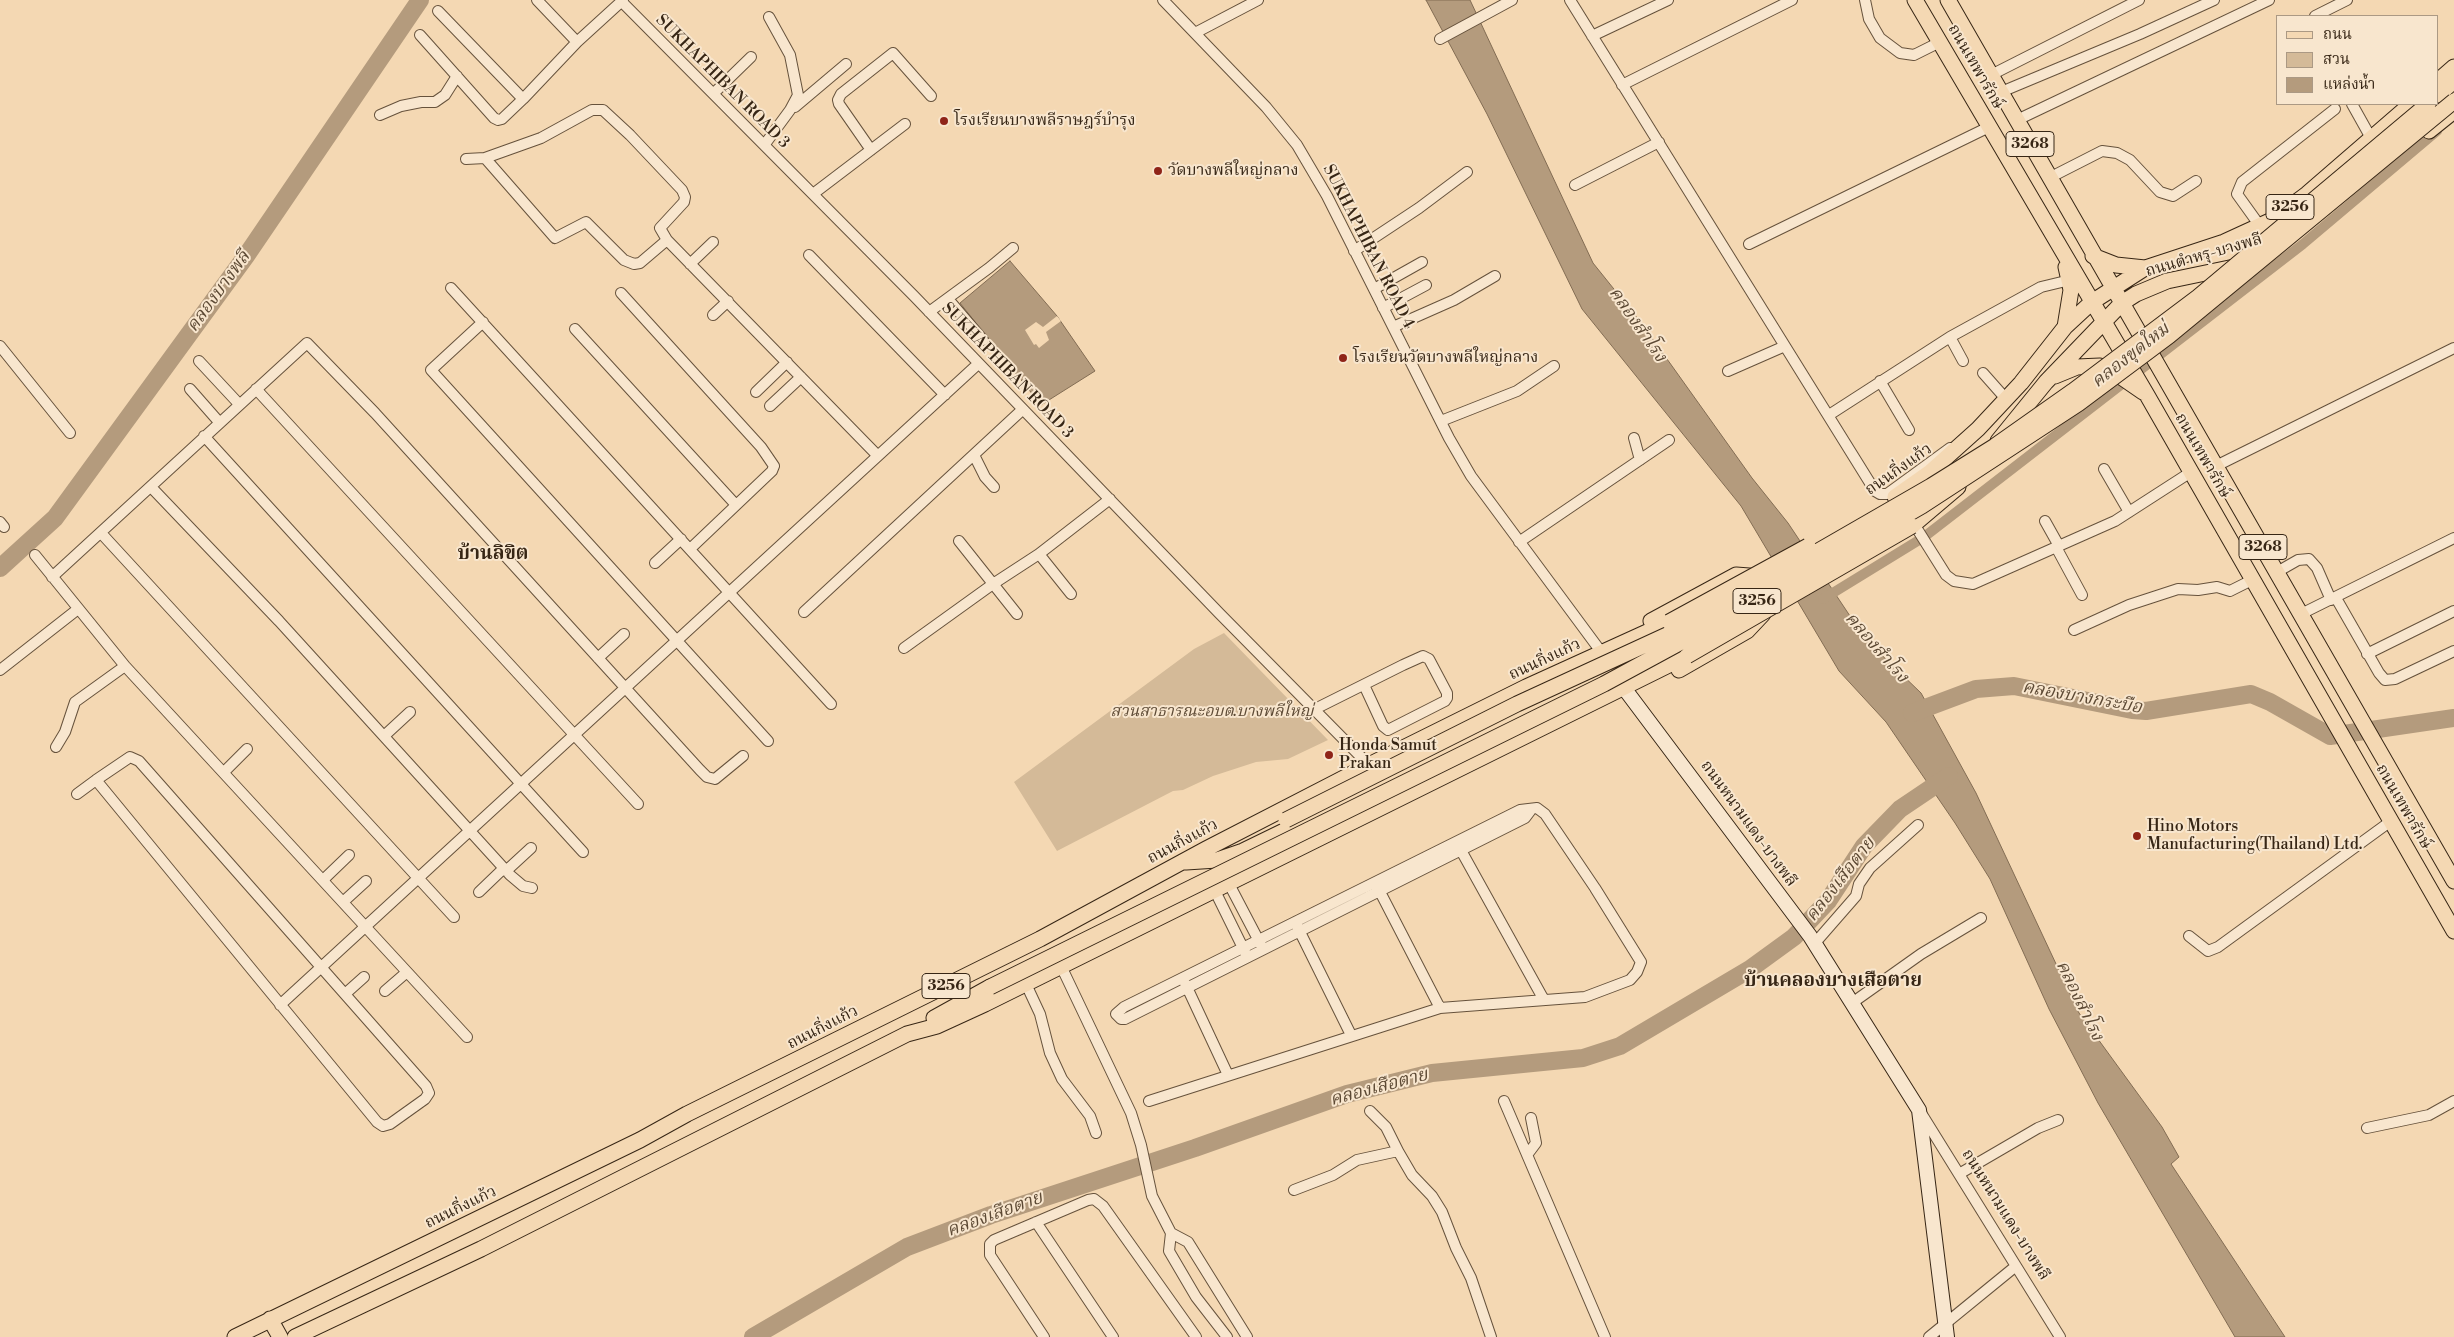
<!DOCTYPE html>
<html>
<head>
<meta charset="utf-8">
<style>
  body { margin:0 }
  #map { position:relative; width:2454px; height:1337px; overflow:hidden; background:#f4d8b3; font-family:"Libre Bodoni","Noto Serif Thai",serif }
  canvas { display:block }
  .legend { position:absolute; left:2276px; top:15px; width:162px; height:90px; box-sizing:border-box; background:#f8e6ce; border:1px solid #ab9984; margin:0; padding:6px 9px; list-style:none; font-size:15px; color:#372615 }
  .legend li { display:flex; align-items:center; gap:10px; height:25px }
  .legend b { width:25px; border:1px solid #ab9984 }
</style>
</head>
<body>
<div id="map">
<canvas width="2454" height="1337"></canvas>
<ul class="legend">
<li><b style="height:6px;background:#f4d8b3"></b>ถนน</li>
<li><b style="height:14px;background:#d4ba98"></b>สวน</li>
<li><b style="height:14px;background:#b49b7d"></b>แหล่งน้ำ</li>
</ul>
</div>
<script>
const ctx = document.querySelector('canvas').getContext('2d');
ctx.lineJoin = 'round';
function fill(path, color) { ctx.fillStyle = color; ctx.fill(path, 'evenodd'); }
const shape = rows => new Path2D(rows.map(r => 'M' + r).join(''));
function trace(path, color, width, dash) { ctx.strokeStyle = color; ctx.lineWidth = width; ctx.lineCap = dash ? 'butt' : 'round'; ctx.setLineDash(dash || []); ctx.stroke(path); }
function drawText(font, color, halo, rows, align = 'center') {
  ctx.font = font + ' "Libre Bodoni","Noto Serif Thai",serif'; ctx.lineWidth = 4; ctx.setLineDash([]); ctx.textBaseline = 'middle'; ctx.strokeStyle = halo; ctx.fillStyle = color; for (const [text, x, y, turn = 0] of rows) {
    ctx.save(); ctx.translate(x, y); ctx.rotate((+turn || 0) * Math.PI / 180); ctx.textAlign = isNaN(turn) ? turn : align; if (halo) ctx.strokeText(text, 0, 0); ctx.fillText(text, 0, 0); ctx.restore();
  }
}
const green = shape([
  [1224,633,1328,740,1288,759,1256,762,1213,776,1183,790,1173,791,1057,851,1014,782,1194,649]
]);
const water = shape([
  [1426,0,1470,0,1593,263,1642,324,1752,478,1788,523,1866,640,1921,693,1976,793,2079,1013,2162,1127,2179,1157,2171,1164,2285,1337,2235,1337,2098,1103,2049,1009,1990,879,1955,823,1886,722,1839,671,1741,506,1582,309,1487,114,1426,0],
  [1010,261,1057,316,1095,371,1041,405,960,303,1010,261]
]);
const pier = shape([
  [1057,316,1061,321,1046,332,1049,340,1039,348,1036,344,1034,345,1025,330,1036,322,1043,327]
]);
const canal = shape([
  [1823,599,1924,537,2303,244,2437,131]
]);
const river = shape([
  [0,568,55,518,246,256,420,0],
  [1912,713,1976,689,2014,686,2132,710,2146,711,2251,694,2270,702,2330,736,2454,718],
  [753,1337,907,1247,991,1215,1195,1148,1347,1094,1432,1073,1583,1058,1620,1046,1750,969,1794,937,1828,901,1864,846,1900,809,1949,776]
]);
const street = shape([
  [537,0,577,42],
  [1163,0,1266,107,1297,145,1327,196,1449,438,1471,476,1602,653],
  [1570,0,1875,491,1880,494,1887,494,1950,448],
  [1865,0,1869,19,1880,38,1900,53,1914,55,1940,42],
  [622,2,914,296,1220,614,1369,765],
  [438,11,523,99],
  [2315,16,2347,0],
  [1195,33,1258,0],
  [420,35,494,118,498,120,502,119,523,99,577,42,623,0],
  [1592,36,1668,0],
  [1440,39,1512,0],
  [1991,75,2139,0],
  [1622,85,1792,0],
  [2001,92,2140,34,2214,0],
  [714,93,751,57],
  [2352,104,2371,138],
  [795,107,846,64],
  [380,115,401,106,421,102,435,102,445,95,457,76],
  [2017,120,2269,0],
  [765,144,790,110,798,95,790,55,769,17],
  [871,150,839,104,838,100,841,94,893,53,931,96],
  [485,158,555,238,586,222,624,260,634,264,640,263,667,240],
  [466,159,485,158,541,138,592,110,603,110,630,135,682,190,685,197,684,202,660,228,667,240,878,456],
  [2049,178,2102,151,2117,153,2130,160,2160,192,2173,196,2196,181],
  [1575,185,1659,142],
  [813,194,905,124],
  [2260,226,2237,194,2242,182,2335,109],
  [1749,244,1989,127],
  [1354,251,1419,208,1467,172],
  [809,255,945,395],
  [690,264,713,242],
  [451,288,831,704],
  [1374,289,1422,262],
  [621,293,761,447,774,466,772,471,690,549],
  [948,299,983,340],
  [1383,308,1426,285],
  [929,312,989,268,1013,248],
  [713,315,728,301],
  [483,322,431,370,768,741],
  [1393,327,1454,300,1495,276],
  [575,329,736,505],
  [1950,337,1963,361],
  [0,346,70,433],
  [199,361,239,404],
  [1728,371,1785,346],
  [1983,373,2006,399],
  [1880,381,1909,430],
  [190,389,219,422],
  [256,389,638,804],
  [756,392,787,362],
  [770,406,801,377],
  [1829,415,1950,337,2041,287,2070,280],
  [1441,421,1517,391,1554,366],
  [204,436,583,852],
  [1634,438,1640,460],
  [974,455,985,477,994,487],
  [2216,466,2454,348],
  [2104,469,2129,512],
  [151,487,279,621,510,875,523,886,532,888],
  [2045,521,2059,546],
  [0,522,4,527],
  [1914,524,1946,575,1954,581,1973,584,2115,521,2191,472],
  [101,533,454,917],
  [959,541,1017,614],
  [1519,542,1669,440],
  [2056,547,2082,595],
  [1039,554,1071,594],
  [35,555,125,666,467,1037],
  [655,563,681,539],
  [2277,572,2298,560,2309,559,2317,568,2331,600],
  [52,577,307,343,375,413,700,770,707,777,715,779,743,756],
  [2336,598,2379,673,2385,680,2395,679,2454,651],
  [804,612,1022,410],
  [2301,614,2454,538],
  [2074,630,2129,605,2178,589,2198,590,2217,587,2230,591,2252,580],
  [904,648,993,584,1039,554,1110,499],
  [2367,654,2454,611],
  [598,658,624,634],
  [0,670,78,609],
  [1315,709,1403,665,1423,656,1429,659,1447,693,1447,698,1445,701,1388,730,1383,726,1364,685],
  [384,736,410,712],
  [56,747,65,732,75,702,125,666],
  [224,772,247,749],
  [77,794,96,780,130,757,139,761,426,1086,429,1093,425,1099,390,1124,383,1126,377,1122,96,780],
  [1458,845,1544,1000],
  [506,871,531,848],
  [323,880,349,855],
  [1228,882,1261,945],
  [1377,886,1440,1008],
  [1214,889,1246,954],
  [479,892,504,868],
  [343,902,366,881],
  [1297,926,1351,1035],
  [2189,936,2208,951,2218,947,2391,821],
  [1815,943,1856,896,1859,884,1870,868,1918,825],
  [1061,966,1131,1113,1141,1145,1152,1196,1171,1233,1169,1251,1196,1297,1227,1337],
  [1185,983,1228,1075],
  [1026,984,1040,1014,1050,1053,1062,1079,1090,1116,1096,1133],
  [385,991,407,972],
  [345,994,364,977],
  [1852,1003,1921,954,1981,918],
  [280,1005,978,364],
  [1149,1101,1440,1008,1585,997,1630,980,1637,972,1641,962,1595,888,1545,814,1537,808,1520,810,1124,1007,1116,1014,1121,1019,1125,1019,1525,818,1531,810],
  [1504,1101,1605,1337],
  [1370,1111,1386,1127,1398,1151],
  [1921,1113,2060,1337],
  [2367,1128,2429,1115,2454,1101],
  [1527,1155,1536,1143,1531,1118],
  [1959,1174,2038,1128,2058,1120],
  [1294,1190,1333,1175,1357,1160,1398,1151,1412,1175,1432,1196,1442,1212,1456,1248,1471,1278,1491,1337],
  [1036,1222,1113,1337],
  [1171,1233,1188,1242,1247,1337],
  [1044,1337,990,1255,990,1244,994,1240,1088,1200,1094,1199,1103,1206,1196,1337],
  [1929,1337,2016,1266]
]);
const secondary = shape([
  [1618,680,1810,936,1919,1110,1947,1337]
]);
const primary = shape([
  [1915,0,2147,395,2454,931],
  [1948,0,2454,881],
  [2438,81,2454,67],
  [2438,95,2454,81],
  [2429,131,2454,111],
  [2093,256,2116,265,2145,268],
  [2065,327,2071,290,2066,267],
  [2055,376,2077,367,2100,366,2114,372,2143,392],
  [1998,441,2046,382,2122,303,2136,294,2167,281,2239,266],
  [1895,497,1929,473,1978,429,2021,383,2065,327,2092,302,2145,268,2224,242,2272,220,2307,194,2411,104],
  [1912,526,1958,487],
  [1651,621,1736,575,1749,576,1754,584],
  [1679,670,1747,631,1763,614],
  [1186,862,1217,860,1243,851,1611,672,1628,653],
  [934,1018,990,987],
  [270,1319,280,1337],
  [235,1337,640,1140,687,1114,1040,939,1206,849,1369,765,1526,687,1669,622],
  [295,1337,481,1249,907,1034,937,1026,985,1004,1687,656]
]);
const primaryBridge = shape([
  [1669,622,1808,546],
  [1687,656,1912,526],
  [1286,820,1517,704,1695,622,1931,486,1995,446,2073,391,2198,297,2428,104],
  [990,987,1604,684,1757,601,1922,506,2078,404,2169,336,2454,101]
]);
const markers = [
  [944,121,5,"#8f2418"],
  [1158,171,5,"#8f2418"],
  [1343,358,5,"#8f2418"],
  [1329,755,5,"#8f2418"],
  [2137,836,5,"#8f2418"]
];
const shields = [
  [2030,144,48],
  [2290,207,48],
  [2263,547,48],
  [1757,601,48],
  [946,986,48]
];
const shieldNames = [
  ["3268",2030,144],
  ["3256",2290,207],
  ["3268",2263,547],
  ["3256",1757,601],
  ["3256",946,986]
];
const streetNames = [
  ["ถนนเทพารักษ์",1975,67,60],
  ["SUKHAPHIBAN ROAD 3",722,82,45],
  ["SUKHAPHIBAN ROAD 4",1368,247,63],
  ["ถนนตำหรุ-บางพลี",2204,256,-16],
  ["SUKHAPHIBAN ROAD 3",1007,371,46],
  ["ถนนเทพารักษ์",2202,456,60],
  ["ถนนกิ่งแก้ว",1899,470,-35],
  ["ถนนกิ่งแก้ว",1545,660,-25],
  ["ถนนเทพารักษ์",2403,807,60],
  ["ถนนหนามแดง-บางพลี",1748,824,54],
  ["ถนนกิ่งแก้ว",1183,842,-28],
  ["ถนนกิ่งแก้ว",823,1028,-27],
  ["ถนนกิ่งแก้ว",461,1208,-26],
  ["ถนนหนามแดง-บางพลี",2005,1215,58]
];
const poiNames = [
  ["โรงเรียนบางพลีราษฎร์บำรุง",954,121],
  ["วัดบางพลีใหญ่กลาง",1168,171],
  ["โรงเรียนวัดบางพลีใหญ่กลาง",1353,358],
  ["Honda Samut",1339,746],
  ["Prakan",1339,764],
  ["Hino Motors",2147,827],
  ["Manufacturing(Thailand) Ltd.",2147,845]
];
const parkNames = [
  ["สวนสาธารณะอบต.บางพลีใหญ่",1212,712]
];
const waterNames = [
  ["คลองบางพลี",219,292,-54],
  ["คลองสำโรง",1637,325,55],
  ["คลองขุดใหม่",2131,356,-38],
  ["คลองสำโรง",1876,648,49],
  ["คลองบางกระบือ",2082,698,10],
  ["คลองเสือตาย",1841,880,-52],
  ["คลองสำโรง",2079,1001,64],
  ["คลองเสือตาย",1379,1088,-15],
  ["คลองเสือตาย",995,1215,-20]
];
const quarterNames = [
  ["บ้านลิขิต",493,554],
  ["บ้านคลองบางเสือตาย",1833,981]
];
fill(green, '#d4ba98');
fill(water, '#b49b7d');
trace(water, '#826c53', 1);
fill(pier, '#f4d8b3');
trace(canal, '#b49b7d', 10);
trace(river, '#b49b7d', 18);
trace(street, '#66523c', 12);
trace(secondary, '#372615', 16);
trace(primary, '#372615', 17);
trace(street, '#f8e6ce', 10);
trace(secondary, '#f8e6ce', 14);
trace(primary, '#f4d8b3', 15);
trace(primaryBridge, '#372615', 17, []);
trace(primaryBridge, '#f4d8b3', 15);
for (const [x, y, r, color] of markers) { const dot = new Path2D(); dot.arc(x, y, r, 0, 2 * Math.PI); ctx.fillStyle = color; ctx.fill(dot); trace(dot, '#f8e6ce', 2); }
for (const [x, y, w] of shields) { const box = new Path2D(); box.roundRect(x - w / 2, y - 12.5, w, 25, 4); ctx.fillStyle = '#f8e6ce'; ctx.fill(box); trace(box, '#372615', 1); }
drawText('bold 15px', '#372615', null, shieldNames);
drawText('16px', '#372615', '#f8e6ce', streetNames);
drawText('16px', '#372615', '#f8e6ce', poiNames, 'left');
drawText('italic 16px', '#5e4b36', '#f8e6ce', parkNames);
drawText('italic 18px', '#5c4934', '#f8e6ce', waterNames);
drawText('bold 19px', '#372615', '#f8e6ce', quarterNames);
</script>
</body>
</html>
